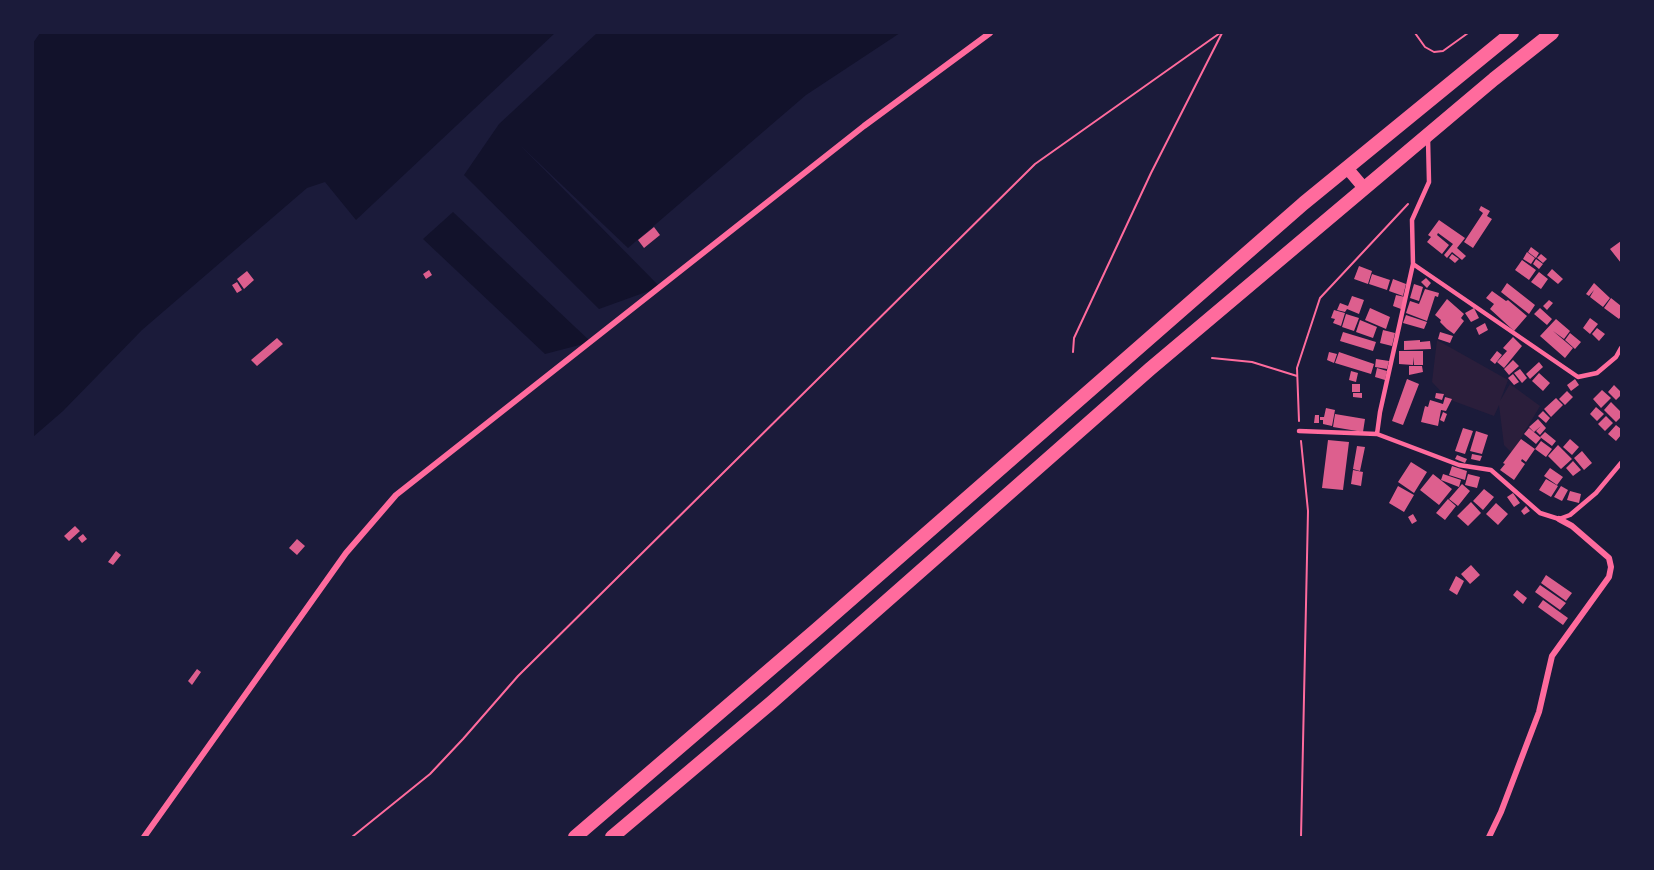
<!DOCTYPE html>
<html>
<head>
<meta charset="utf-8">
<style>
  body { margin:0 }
  #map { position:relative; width:1654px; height:870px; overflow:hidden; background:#1b1b3a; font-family:Helvetica,sans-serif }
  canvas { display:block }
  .frame { position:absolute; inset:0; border:34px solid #1b1b3a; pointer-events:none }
</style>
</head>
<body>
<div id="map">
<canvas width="1654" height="870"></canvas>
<div class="frame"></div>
</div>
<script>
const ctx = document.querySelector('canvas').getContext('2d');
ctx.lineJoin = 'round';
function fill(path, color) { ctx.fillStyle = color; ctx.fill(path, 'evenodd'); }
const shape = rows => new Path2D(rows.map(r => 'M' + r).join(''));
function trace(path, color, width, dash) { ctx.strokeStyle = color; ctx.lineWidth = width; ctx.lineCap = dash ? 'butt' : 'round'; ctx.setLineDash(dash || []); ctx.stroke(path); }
const green = shape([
  [1437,340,1508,380,1500,401,1510,384,1540,406,1512,453,1504,445,1499,405,1494,416,1448,399,1432,382]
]);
const water = shape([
  [40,33,555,33,356,220,325,182,307,188,142,330,63,411,33,437,33,43],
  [597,33,900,33,806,95,628,248,520,145,660,287,599,309,464,175,499,124],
  [453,212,591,342,545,354,423,239]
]);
const building = shape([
  [1481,206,1490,211,1487,216,1492,219,1473,248,1464,242,1483,213,1479,210],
  [1439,220,1465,238,1457,248,1466,256,1462,260,1452,252,1447,258,1444,255,1453,244,1438,233,1437,235,1449,245,1442,254,1427,242,1431,237,1428,235],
  [654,227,660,235,644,248,638,240],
  [1621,241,1621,263,1610,249],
  [1531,247,1539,253,1536,258,1528,252],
  [1527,252,1535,258,1531,264,1523,259],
  [1452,254,1459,259,1455,263,1449,258],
  [1541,254,1547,259,1543,263,1537,258],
  [1536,259,1543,264,1539,269,1533,264],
  [1522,260,1536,270,1529,280,1515,270],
  [1359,266,1372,271,1368,284,1354,279],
  [1552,269,1563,279,1558,284,1547,275],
  [429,270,432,275,426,279,423,274],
  [247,271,254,280,244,289,237,279],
  [1539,272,1548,279,1541,289,1531,282],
  [1372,274,1390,280,1387,290,1369,284],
  [1426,278,1431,283,1427,288,1421,282],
  [1393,279,1406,284,1403,296,1389,291],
  [237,282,242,290,237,293,232,285],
  [1507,283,1535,305,1529,314,1501,292],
  [1594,283,1610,298,1603,307,1590,297,1594,290,1589,296,1586,294],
  [1414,284,1423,287,1419,301,1410,298],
  [1425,289,1439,293,1438,297,1435,296,1427,321,1406,313,1410,301,1419,304],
  [1492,291,1506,301,1508,300,1527,316,1514,331,1490,309,1494,304,1486,298],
  [1396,295,1405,297,1401,309,1393,306],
  [1352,296,1364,300,1359,314,1347,309,1345,312,1337,310,1340,303,1348,306],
  [1611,298,1621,306,1621,316,1619,319,1604,308],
  [1447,299,1464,314,1461,318,1464,321,1454,334,1447,329,1440,322,1441,320,1435,315],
  [1549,300,1553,303,1547,310,1543,306],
  [1370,308,1390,317,1386,329,1365,320],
  [1474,308,1479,318,1471,322,1465,313],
  [1540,308,1552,319,1547,325,1534,314],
  [1334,310,1345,313,1341,326,1333,323,1335,319,1331,318],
  [1346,314,1359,318,1354,331,1342,327],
  [1406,315,1427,322,1424,329,1403,323],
  [1590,318,1598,324,1590,334,1583,328],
  [1556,319,1570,331,1564,339,1553,331,1573,348,1565,358,1540,336],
  [1360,320,1377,327,1373,338,1356,332],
  [1485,323,1488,330,1479,335,1476,328],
  [1597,328,1605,334,1599,341,1592,334],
  [1383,330,1395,333,1392,346,1380,343],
  [1343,332,1376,342,1373,351,1340,341],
  [1440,332,1453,336,1450,343,1438,339],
  [1570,333,1581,342,1575,349,1565,340],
  [1513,337,1522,346,1504,368,1497,362,1507,351,1503,348],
  [277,338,283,344,257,366,251,360],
  [1420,340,1420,342,1430,341,1431,349,1404,350,1404,341],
  [1399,351,1423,351,1423,365,1414,365,1413,357,1413,365,1399,364],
  [1497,351,1502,355,1495,364,1490,360],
  [1329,352,1337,354,1334,363,1327,360],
  [1339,352,1374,364,1371,374,1335,363],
  [1376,359,1389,361,1387,369,1375,367],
  [1513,360,1519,366,1509,375,1504,369],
  [1539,362,1543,367,1530,379,1526,374],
  [1409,366,1422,366,1423,372,1409,375],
  [1377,368,1387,371,1385,380,1375,377],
  [1520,369,1527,378,1522,383,1514,373],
  [1351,371,1358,373,1356,382,1349,380],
  [1539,373,1550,383,1543,391,1532,381],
  [1513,374,1519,382,1514,385,1508,378],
  [1407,379,1419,384,1403,425,1392,421],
  [1575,379,1579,385,1571,391,1567,385],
  [1352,384,1360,384,1360,392,1352,392],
  [1614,385,1621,392,1621,395,1616,400,1608,392],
  [1602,390,1611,398,1601,408,1593,399],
  [1567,391,1573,397,1565,405,1559,399],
  [1353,393,1362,393,1362,398,1353,397],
  [1436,393,1444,394,1442,400,1435,398],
  [1445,397,1452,399,1446,411,1441,410,1438,426,1421,422,1425,406,1428,407,1430,400,1443,404],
  [1556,398,1563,405,1551,417,1544,409],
  [1611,402,1621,412,1621,417,1616,422,1604,410],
  [1596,407,1604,414,1597,421,1590,414],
  [1326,408,1335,410,1332,426,1323,424,1323,420,1320,420,1320,417,1324,417],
  [1543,411,1550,418,1546,423,1538,416],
  [1443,412,1447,414,1444,422,1440,420],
  [1335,414,1365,419,1363,432,1333,427],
  [1315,415,1319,415,1319,423,1314,423],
  [1606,416,1613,423,1605,431,1598,424],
  [1538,419,1546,428,1540,435,1536,431,1541,426,1534,432,1529,427],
  [1616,425,1621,429,1621,435,1616,441,1608,434],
  [1463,428,1473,431,1465,454,1455,451],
  [1529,428,1541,438,1536,444,1524,434],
  [1476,431,1488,435,1482,454,1470,451],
  [1545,432,1556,441,1552,446,1540,437],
  [1521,439,1535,449,1526,462,1522,459,1521,461,1525,464,1514,480,1500,470,1505,464,1503,463],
  [1570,439,1579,447,1572,455,1563,447],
  [1328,440,1349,442,1343,490,1322,488],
  [1541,441,1552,449,1546,457,1535,449],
  [1558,445,1572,459,1561,469,1548,456],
  [1357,446,1365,447,1360,471,1353,469],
  [1582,451,1592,463,1584,470,1574,458],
  [1472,454,1482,456,1480,461,1471,459],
  [1457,455,1467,459,1465,463,1455,459],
  [1573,461,1581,470,1573,476,1566,468],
  [1411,462,1427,472,1414,493,1398,482],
  [1452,466,1467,471,1465,480,1449,475],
  [1550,468,1563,477,1557,485,1544,476],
  [1353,470,1363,472,1361,486,1351,484],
  [1433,474,1452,489,1439,505,1420,490],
  [1443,474,1461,480,1459,487,1441,480],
  [1468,474,1480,477,1477,488,1465,485],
  [1546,479,1558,486,1551,497,1539,490],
  [1462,484,1470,491,1458,506,1449,499],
  [1398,486,1414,495,1404,512,1389,503],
  [1561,486,1568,490,1562,501,1554,497],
  [1484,489,1494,497,1483,510,1473,501],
  [1570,491,1581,494,1579,503,1567,500],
  [1513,493,1520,503,1514,507,1507,497],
  [1448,499,1456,506,1445,520,1436,513],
  [1471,502,1481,513,1468,526,1457,516],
  [1496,503,1508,514,1498,525,1486,514],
  [1526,506,1530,511,1524,515,1521,511],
  [1413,514,1417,521,1412,524,1408,517],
  [75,526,80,531,69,541,64,536],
  [83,534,87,539,82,543,78,538],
  [297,539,305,546,297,555,289,548],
  [116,551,121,555,113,565,108,562],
  [1471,565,1480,575,1470,584,1461,574],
  [1546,575,1572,593,1566,601,1541,583],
  [1456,576,1464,581,1457,595,1449,590],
  [1540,585,1566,603,1560,610,1535,592],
  [1517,590,1527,598,1523,604,1513,595],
  [1543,600,1568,618,1563,625,1538,607],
  [197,669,201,672,192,685,188,681]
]);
const path = shape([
  [1415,33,1425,47,1434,52,1443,51,1468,33],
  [1073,352,1074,338,1151,173,1222,33],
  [1212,358,1252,362,1297,376],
  [1299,421,1297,368,1320,298,1408,204],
  [1301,441,1308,511,1301,837],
  [352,837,430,774,463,739,518,676,1035,164,1220,33]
]);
const service = shape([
  [1413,264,1412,220,1429,182,1428,139],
  [1621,348,1616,357,1597,373,1578,377,1413,264,1380,412,1377,434,1459,465,1491,470,1540,513,1559,519,1570,515,1596,493,1621,463],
  [1299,431,1377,434]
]);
const minor = shape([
  [144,837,346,553,396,495,864,126,990,33],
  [1489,837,1501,812,1539,712,1552,656,1609,577,1611,567,1609,558,1572,526,1559,519]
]);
const secondary = shape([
  [1347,168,1364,188]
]);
const primary = shape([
  [575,837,816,630,1304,203,1512,33],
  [612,837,772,702,1150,369,1494,79,1552,33]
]);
fill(green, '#2a1e3b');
fill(water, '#12122b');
fill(building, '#dd5f8e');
trace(path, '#ff6b9d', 2);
trace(service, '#ff6b9d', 4.5);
trace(minor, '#ff6b9d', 6);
trace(secondary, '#ff6b9d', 12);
trace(primary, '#ff6b9d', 14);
</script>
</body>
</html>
